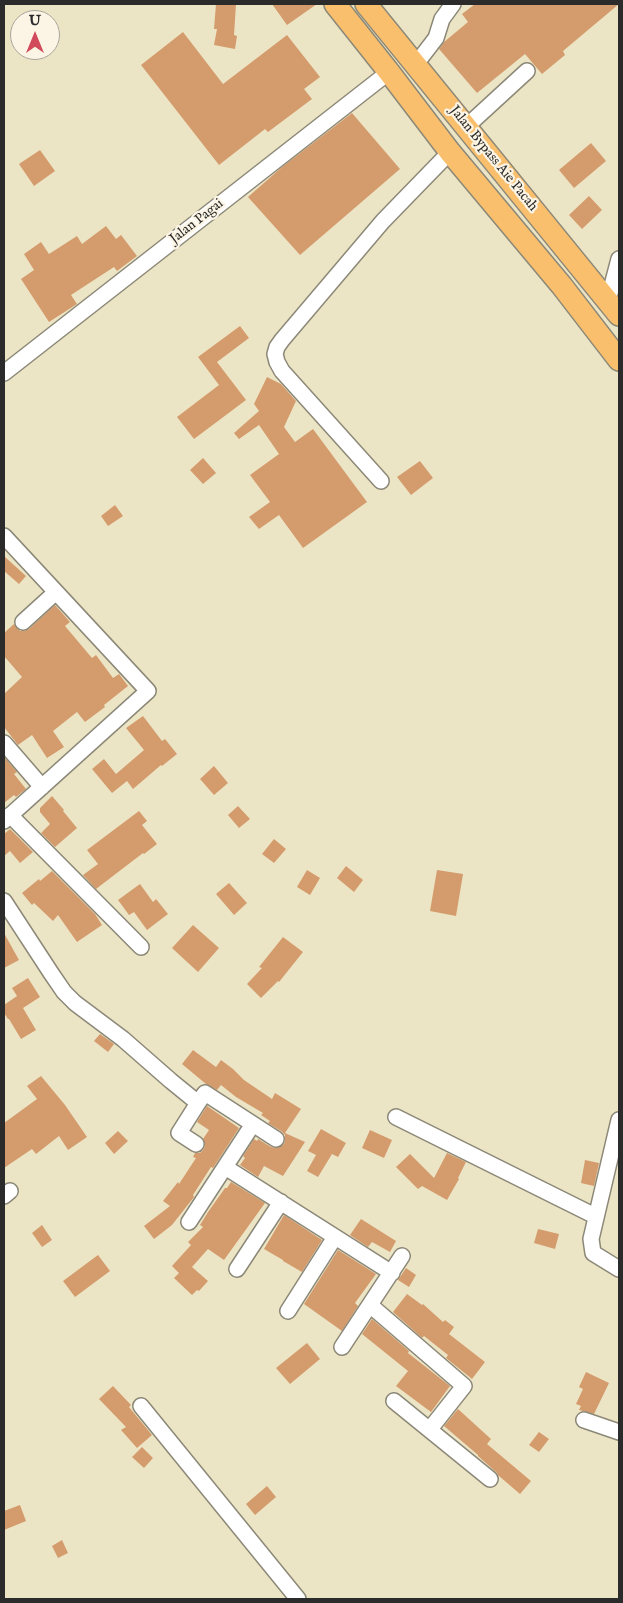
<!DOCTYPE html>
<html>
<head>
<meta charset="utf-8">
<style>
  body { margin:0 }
  #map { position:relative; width:623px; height:1603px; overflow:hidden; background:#ece5c5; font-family:"IM FELL English",serif }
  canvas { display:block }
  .frame { position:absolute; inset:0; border:5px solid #2b2b2b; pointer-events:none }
  .north { position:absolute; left:10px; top:10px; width:50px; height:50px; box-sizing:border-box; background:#fcf5e5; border:1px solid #a8a49b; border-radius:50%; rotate:0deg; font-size:14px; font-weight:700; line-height:20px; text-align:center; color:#2b2b2b }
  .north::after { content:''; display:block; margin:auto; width:18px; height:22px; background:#d1495b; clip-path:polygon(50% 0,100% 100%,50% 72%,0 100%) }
</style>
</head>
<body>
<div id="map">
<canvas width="623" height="1603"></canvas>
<div class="frame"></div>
<div class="north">U</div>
</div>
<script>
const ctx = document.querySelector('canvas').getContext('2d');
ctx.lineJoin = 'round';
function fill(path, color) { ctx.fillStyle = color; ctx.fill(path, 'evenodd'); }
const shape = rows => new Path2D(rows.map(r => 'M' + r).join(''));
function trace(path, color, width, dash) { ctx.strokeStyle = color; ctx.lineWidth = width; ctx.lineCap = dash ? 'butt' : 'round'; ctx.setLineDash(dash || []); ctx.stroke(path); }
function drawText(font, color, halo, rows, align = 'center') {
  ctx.font = font + ' "IM FELL English",serif'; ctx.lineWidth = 4.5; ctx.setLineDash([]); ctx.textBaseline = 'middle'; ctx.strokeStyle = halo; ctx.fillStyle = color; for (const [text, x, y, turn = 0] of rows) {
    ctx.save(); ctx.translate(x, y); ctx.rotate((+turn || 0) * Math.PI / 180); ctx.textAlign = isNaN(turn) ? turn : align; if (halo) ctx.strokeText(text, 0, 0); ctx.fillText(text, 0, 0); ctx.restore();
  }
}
const building = shape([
  [216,4,236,4,234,35,237,36,235,49,214,45,217,29,214,29],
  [272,4,317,4,287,25],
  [475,4,619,4,563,51,565,55,542,74,525,54,477,93,439,49,444,42,468,22,462,14],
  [183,32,223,84,287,35,320,77,304,89,312,99,268,132,265,129,219,165,141,65],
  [352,113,400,169,300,255,248,197,282,167],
  [591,143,606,161,574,188,559,170],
  [40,150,55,171,34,186,19,164],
  [589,196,602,210,582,229,569,215],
  [106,226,116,239,121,235,137,256,117,271,114,267,71,295,77,304,49,322,21,279,34,270,24,254,41,242,49,254,77,236,82,244],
  [240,326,249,338,217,362,246,400,194,439,177,417,219,385,198,357],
  [267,377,281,384,296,401,284,427,295,442,313,429,367,502,303,548,279,515,259,529,249,517,270,502,250,475,279,454,259,425,239,439,234,433,259,411,254,404],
  [203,458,216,473,203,484,190,470],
  [420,461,433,478,411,495,397,477],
  [115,505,123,516,108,526,101,516],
  [4,556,26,576,19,584,4,571],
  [55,605,70,622,65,626,92,658,96,655,113,678,119,674,128,686,104,705,105,707,85,722,77,712,53,731,64,747,47,758,32,735,18,745,4,727,4,694,22,677,4,656,4,633,14,624,20,631,24,631,29,629],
  [143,716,162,741,165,739,177,754,162,766,161,765,133,789,127,781,112,793,92,769,104,759,116,774,144,750,126,728],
  [4,757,17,772,14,774,26,789,16,797,14,795,4,803],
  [214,766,228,783,214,795,200,779],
  [52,796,64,810,63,811,77,828,55,847,41,833,50,824,40,812,40,808],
  [238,806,250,819,239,828,228,815],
  [139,811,147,821,142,825,157,844,144,854,143,853,96,889,83,875,98,864,87,850],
  [10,829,33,852,20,863,10,851,4,856,4,834],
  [274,839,286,849,274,863,262,854],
  [346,866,363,880,354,892,337,878],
  [307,870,320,878,310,895,297,887],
  [437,870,463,874,456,916,430,911],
  [52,871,95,914,102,925,77,942,58,915,53,921,34,903,32,905,22,893,39,879,40,881],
  [229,883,247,903,234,915,216,894],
  [140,884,153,902,156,899,168,914,147,930,134,912,129,915,118,900],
  [193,925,219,948,198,972,172,948],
  [4,933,19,960,4,968],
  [283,937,303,952,279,982,278,981,261,998,247,984,262,968,259,967],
  [28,978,40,997,23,1008,36,1030,21,1039,9,1019,8,1019,4,1013,4,1005,17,996,12,988],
  [100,1034,114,1044,108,1052,94,1041],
  [193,1050,216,1067,221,1060,233,1069,244,1080,272,1099,275,1093,301,1109,285,1133,305,1142,283,1176,264,1166,258,1177,240,1165,245,1158,243,1156,254,1139,257,1141,258,1139,271,1147,276,1148,284,1144,285,1140,285,1135,281,1131,268,1123,270,1121,261,1115,263,1113,236,1097,221,1085,217,1090,206,1084,182,1064],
  [41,1076,65,1105,87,1137,68,1150,59,1136,36,1154,32,1149,4,1168,4,1123,37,1099,27,1086],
  [207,1106,239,1128,213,1168,211,1167,193,1195,194,1197,172,1225,154,1239,144,1226,170,1206,163,1201,178,1182,179,1184,196,1158,193,1157,195,1153,200,1153,204,1149,205,1144,203,1139,209,1130,197,1122],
  [321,1129,346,1143,338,1157,332,1154,318,1177,307,1171,316,1155,308,1151],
  [370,1130,392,1140,384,1158,362,1148],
  [118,1131,128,1141,114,1154,105,1143],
  [447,1153,466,1162,458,1178,459,1179,447,1200,422,1186,418,1189,396,1167,410,1154,434,1178],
  [585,1160,599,1163,594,1186,581,1183],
  [231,1182,265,1203,224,1260,208,1249,192,1267,208,1281,199,1291,197,1290,192,1295,174,1278,179,1273,172,1266,191,1245,188,1242,203,1227,200,1225,208,1212,225,1188,227,1188],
  [284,1215,322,1240,302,1272,283,1261,283,1260,264,1249],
  [361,1219,396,1241,390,1252,372,1242,368,1247,350,1235],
  [42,1225,52,1240,42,1247,32,1233],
  [538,1229,559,1234,555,1249,534,1243],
  [338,1250,376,1274,355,1303,358,1306,342,1331,304,1304],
  [98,1255,110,1271,75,1297,63,1281],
  [406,1268,416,1275,409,1287,398,1280],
  [407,1294,422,1305,423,1304,443,1322,445,1320,454,1327,449,1334,485,1362,472,1379,446,1358,448,1355,424,1336,422,1338,393,1312],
  [372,1319,409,1351,408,1353,450,1386,431,1412,396,1386,408,1371,362,1334],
  [307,1343,320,1359,290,1384,276,1368],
  [586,1372,609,1383,594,1414,579,1410,581,1406,576,1404,583,1389,579,1387],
  [113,1386,131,1405,129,1407,152,1435,137,1448,121,1430,126,1427,99,1399],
  [458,1409,491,1439,487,1444,531,1481,520,1494,499,1476,496,1472,478,1456,478,1455,444,1426],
  [539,1432,549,1439,539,1452,529,1445],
  [142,1447,153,1458,144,1468,132,1457],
  [267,1486,276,1497,255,1515,246,1504],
  [20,1505,26,1521,4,1530,4,1511],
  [62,1540,68,1553,58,1558,52,1546]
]);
const minor = shape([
  [416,64,436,38,442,19,453,4],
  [466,127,527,71],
  [608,301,619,259],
  [4,373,389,72],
  [381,481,282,371,277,362,275,354,277,347,282,340,383,221,450,152],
  [4,536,148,691,4,821],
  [23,622,56,592],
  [4,743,42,787],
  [10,815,141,947],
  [4,901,51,973,64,992,75,1003,123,1039,171,1081,198,1103,205,1093,276,1139],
  [396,1117,595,1216],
  [619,1120,591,1239,593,1253,619,1269],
  [196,1144,179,1133,198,1103],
  [225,1167,392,1273],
  [4,1196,10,1191],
  [189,1222,253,1124],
  [237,1269,281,1202],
  [370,1305,464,1386,430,1429],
  [288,1311,335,1237],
  [342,1347,402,1256],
  [394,1401,490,1479],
  [141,1406,298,1599],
  [584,1420,619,1432]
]);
const highway = shape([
  [335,4,389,72,450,152,562,286,619,360],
  [366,4,619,315]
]);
const streetNames = [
  ["Jalan Bypass Aie Pacah",493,159,51],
  ["Jalan Pagai",197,222,-38]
];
fill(building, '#d49b6d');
trace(minor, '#8c8878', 18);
trace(highway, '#8c8878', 24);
trace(minor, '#fff', 15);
trace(highway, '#f9bf6d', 21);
drawText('14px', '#2b2b2b', '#fcf5e5', streetNames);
</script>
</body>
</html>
